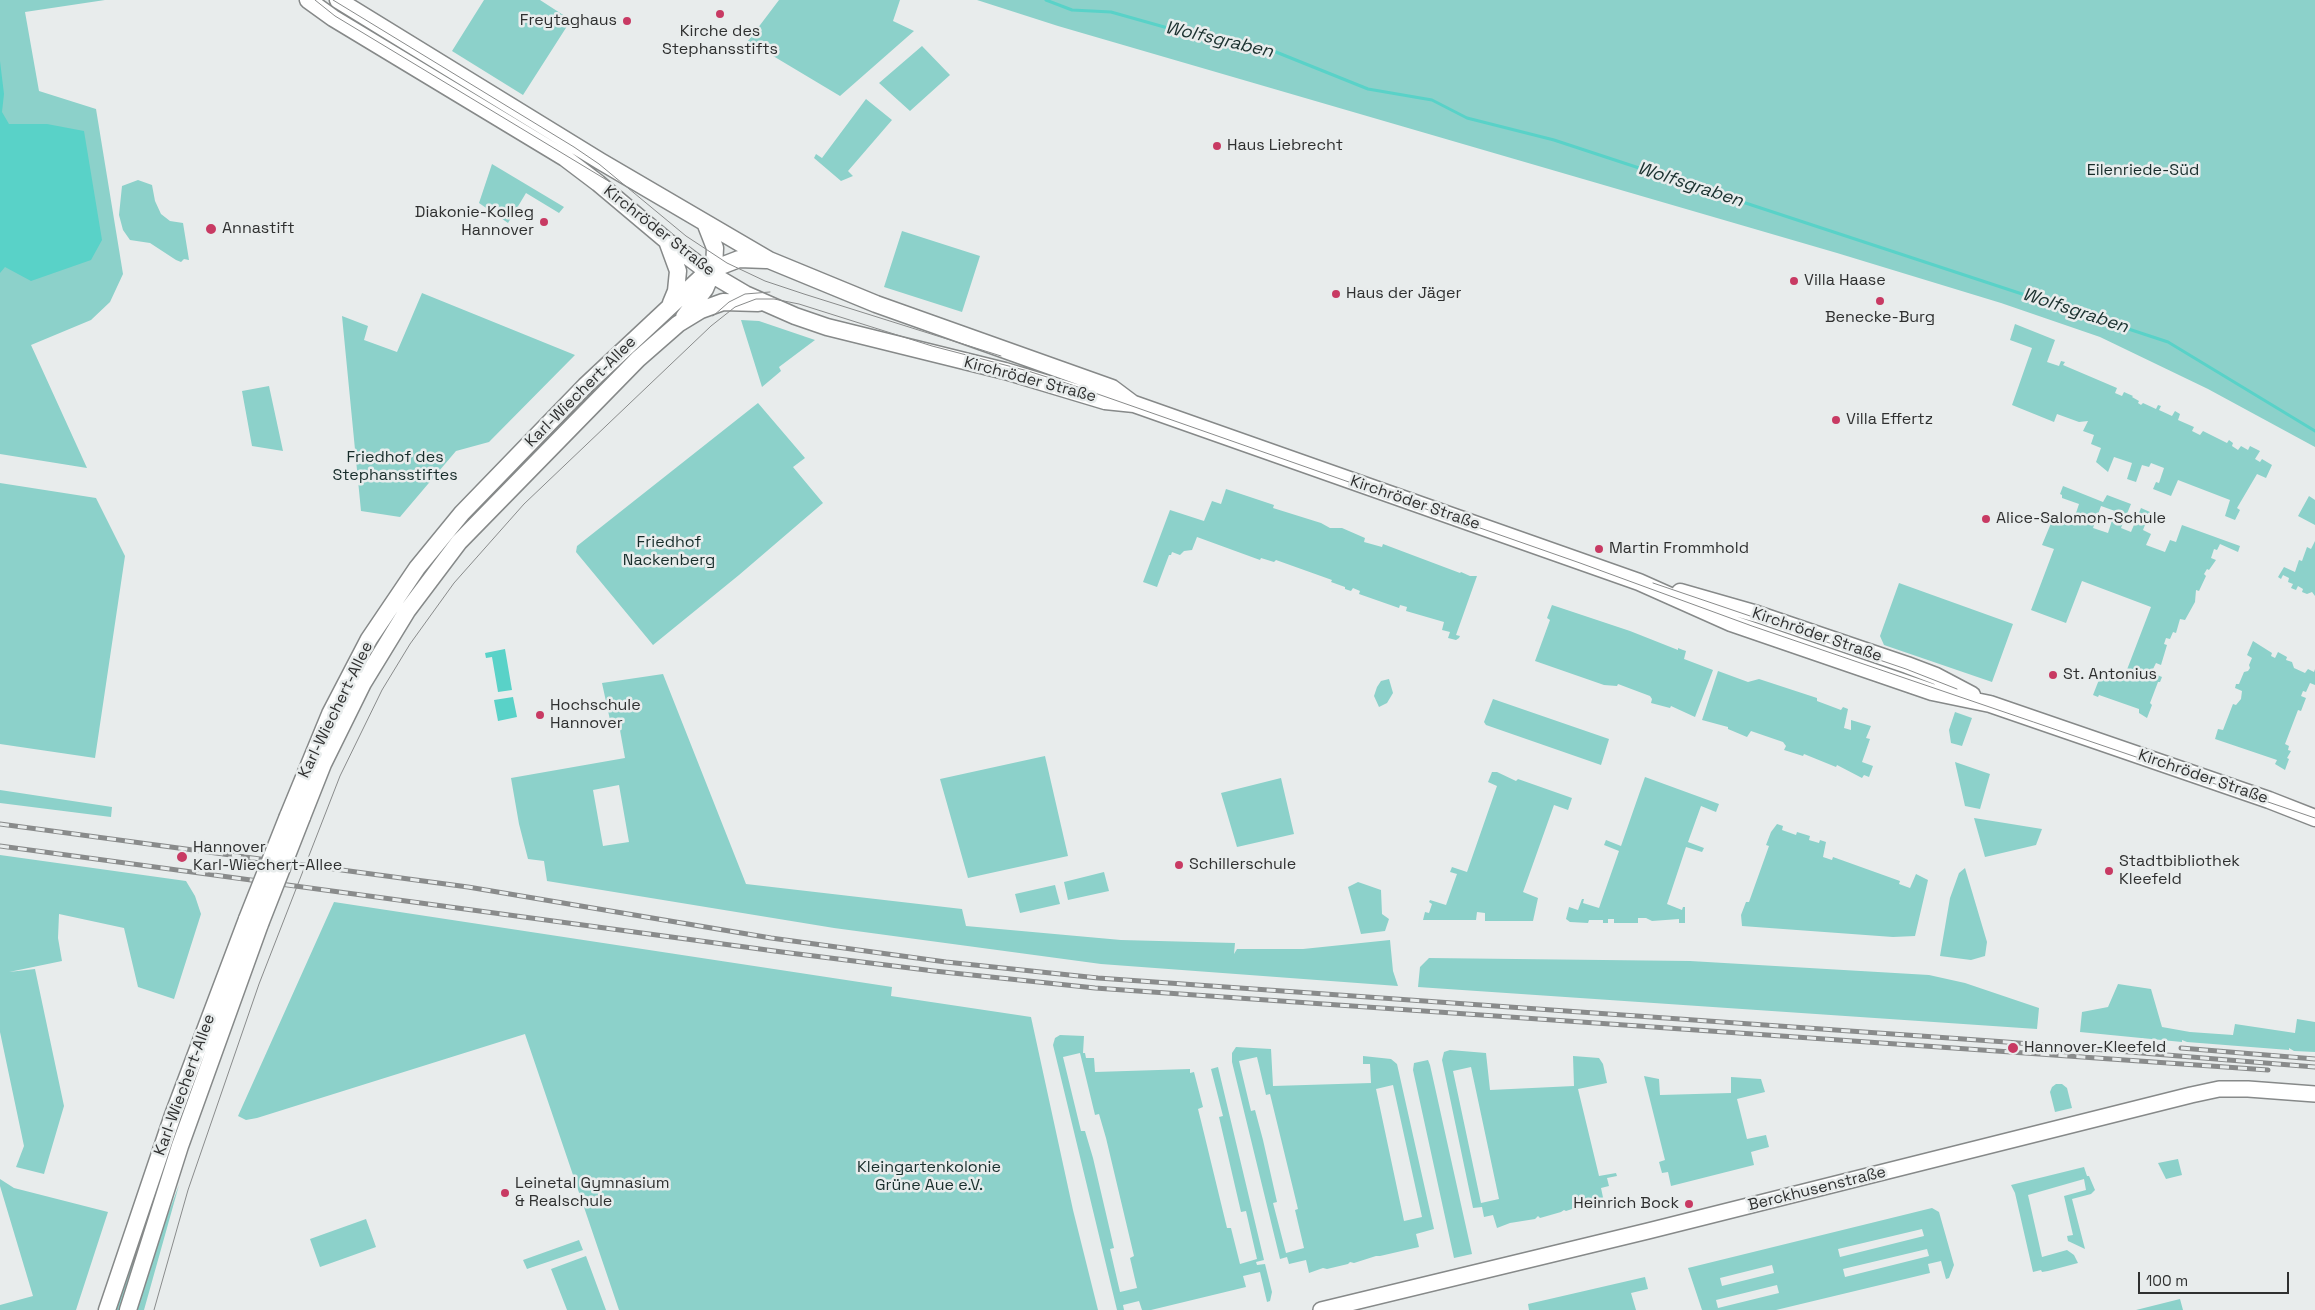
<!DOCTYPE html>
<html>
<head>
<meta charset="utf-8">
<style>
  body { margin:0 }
  #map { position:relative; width:2315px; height:1310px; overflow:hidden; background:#e8ecec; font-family:"Space Grotesk",sans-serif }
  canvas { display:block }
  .scale { position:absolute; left:2138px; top:1272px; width:151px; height:22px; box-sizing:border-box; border:2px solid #2f3030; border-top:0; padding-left:6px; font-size:15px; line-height:18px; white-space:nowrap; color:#2f3030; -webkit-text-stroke:4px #e8ecec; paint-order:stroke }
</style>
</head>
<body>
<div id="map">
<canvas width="2315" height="1310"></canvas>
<div class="scale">100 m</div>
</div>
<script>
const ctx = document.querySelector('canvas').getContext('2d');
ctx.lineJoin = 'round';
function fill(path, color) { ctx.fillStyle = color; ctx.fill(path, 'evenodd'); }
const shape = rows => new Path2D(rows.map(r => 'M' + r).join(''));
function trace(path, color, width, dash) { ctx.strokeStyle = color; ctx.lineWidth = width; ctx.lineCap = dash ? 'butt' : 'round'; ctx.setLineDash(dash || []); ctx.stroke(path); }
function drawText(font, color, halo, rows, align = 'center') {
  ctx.font = font + ' "Space Grotesk",sans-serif'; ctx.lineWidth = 5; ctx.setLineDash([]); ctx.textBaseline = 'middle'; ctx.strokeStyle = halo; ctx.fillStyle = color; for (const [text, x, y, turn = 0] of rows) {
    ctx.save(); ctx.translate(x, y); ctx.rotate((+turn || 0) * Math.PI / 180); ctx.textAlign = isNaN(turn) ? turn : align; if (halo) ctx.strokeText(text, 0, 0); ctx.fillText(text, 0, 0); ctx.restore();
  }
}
const green = shape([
  [0,0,105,0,25,12,39,91,96,109,123,274,110,302,91,320,31,345,87,468,0,454],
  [484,0,540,0,571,20,523,95,452,51],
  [779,0,900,0,893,21,914,31,840,96,748,41],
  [977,0,2315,0,2315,447,2208,389,2100,337,2001,303,1837,253,1058,26],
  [922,46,950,75,910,111,879,83],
  [866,99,892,120,848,171,853,176,841,181,814,158,816,154,822,158],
  [492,164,564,207,559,213,526,193,508,223,479,203],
  [138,180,152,185,155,201,161,214,170,221,183,223,189,260,184,259,181,262,176,260,150,243,130,240,123,230,119,215,122,186],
  [902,231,980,256,962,312,884,287],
  [422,293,575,355,489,442,456,451,400,517,361,511,342,316,368,326,364,340,397,352],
  [741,320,759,321,815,340,779,367,781,371,762,387],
  [2015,324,2055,340,2047,362,2059,366,2061,361,2065,362,2063,365,2117,388,2115,393,2122,396,2124,392,2133,396,2132,397,2139,401,2138,403,2141,405,2143,403,2156,409,2158,405,2161,406,2159,410,2172,416,2175,411,2180,414,2178,420,2194,427,2192,431,2200,435,2203,431,2227,443,2229,440,2233,443,2232,446,2238,450,2241,446,2248,450,2250,446,2260,451,2255,459,2260,462,2262,459,2272,465,2266,478,2257,474,2237,508,2240,510,2235,520,2225,516,2230,500,2178,480,2171,496,2153,489,2156,482,2159,483,2164,468,2151,463,2149,467,2142,465,2136,482,2127,479,2132,463,2114,457,2108,472,2096,462,2101,448,2091,444,2094,435,2083,431,2088,421,2079,422,2057,414,2054,422,2012,405,2032,348,2010,340],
  [269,386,283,451,252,446,242,391],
  [758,403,805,458,793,467,823,503,739,575,653,645,576,552,577,546],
  [0,483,96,498,125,556,95,758,0,744],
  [2063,486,2103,502,2107,495,2131,504,2121,528,2131,532,2141,508,2150,512,2143,530,2151,534,2146,545,2165,552,2170,540,2176,542,2182,525,2240,546,2238,552,2220,544,2217,550,2214,549,2211,558,2216,560,2209,570,2207,569,2204,574,2206,576,2199,591,2196,590,2195,602,2185,620,2180,619,2176,633,2173,632,2170,639,2166,638,2164,644,2167,645,2161,665,2156,663,2153,669,2158,672,2157,675,2162,677,2160,682,2158,682,2150,703,2152,705,2147,718,2139,713,2139,709,2099,695,2098,697,2093,695,2102,672,2123,680,2151,607,2082,581,2066,623,2031,610,2054,549,2042,545,2054,516,2055,519,2072,525,2079,504,2062,498,2062,495,2060,494],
  [2101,506,2115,511,2108,533,2093,528],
  [1226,489,1274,505,1273,508,1321,523,1330,528,1342,528,1365,538,1364,542,1382,547,1383,544,1460,573,1461,572,1470,576,1477,576,1456,635,1460,636,1459,638,1456,640,1448,638,1450,632,1442,630,1444,622,1406,611,1407,607,1400,605,1399,608,1359,594,1360,591,1353,588,1351,591,1345,589,1345,587,1331,582,1332,580,1276,560,1274,562,1261,558,1260,560,1197,537,1192,550,1184,551,1180,555,1172,552,1171,555,1169,555,1157,587,1143,582,1170,510,1204,521,1212,501,1221,504],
  [2309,496,2315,500,2315,525,2298,516],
  [2315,541,2315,596,2312,592,2307,594,2302,592,2303,589,2298,586,2296,590,2291,588,2293,584,2288,582,2289,578,2283,575,2281,579,2278,577,2284,567,2295,572,2299,560,2302,561,2307,547,2311,549],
  [1899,583,2013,624,1992,682,1884,645,1880,636],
  [1552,605,1630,631,1678,650,1678,648,1683,650,1686,651,1684,659,1713,670,1695,717,1671,706,1670,708,1651,703,1652,699,1650,696,1618,684,1617,686,1604,685,1535,661,1550,620,1547,618],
  [2253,641,2272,653,2271,656,2275,658,2278,652,2287,657,2286,660,2292,662,2294,668,2305,673,2308,669,2314,672,2315,669,2315,685,2310,683,2306,692,2303,691,2301,696,2306,698,2301,711,2298,710,2285,744,2289,746,2288,750,2291,751,2287,758,2289,759,2285,770,2275,764,2277,760,2215,739,2218,729,2223,730,2233,704,2236,705,2241,699,2242,691,2235,688,2236,684,2239,684,2244,672,2248,671,2250,668,2249,665,2252,658,2247,655],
  [1718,671,1748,682,1759,679,1817,698,1817,701,1841,710,1843,707,1848,709,1844,728,1851,730,1851,720,1871,726,1866,738,1870,739,1862,762,1873,766,1869,777,1864,775,1862,778,1837,765,1836,767,1804,754,1803,756,1784,750,1786,746,1783,742,1751,731,1747,737,1728,729,1728,727,1702,720],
  [663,674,746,884,962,909,966,926,1121,940,1235,943,1234,954,1237,949,1303,949,1390,940,1393,971,1398,986,1101,964,834,928,547,881,544,861,528,859,519,824,511,778,625,758,618,719,610,720,602,683],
  [619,785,629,842,603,846,593,790],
  [1389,679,1393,693,1387,703,1379,707,1374,696,1377,687,1381,681],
  [1493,699,1609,739,1601,765,1486,725,1484,722],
  [1955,712,1972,718,1962,746,1951,743,1949,730],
  [1045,756,1068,856,968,878,940,779],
  [1955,762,1990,774,1980,809,1965,806],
  [1492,772,1497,772,1516,781,1518,779,1572,798,1568,810,1554,805,1523,892,1538,898,1533,921,1485,921,1485,913,1477,912,1476,920,1423,920,1425,912,1429,913,1432,904,1429,902,1430,900,1446,905,1457,874,1450,872,1452,867,1467,872,1497,786,1488,782],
  [1645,777,1719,804,1716,812,1701,806,1688,842,1704,848,1702,852,1686,847,1667,904,1682,910,1683,907,1685,907,1685,923,1679,923,1679,919,1652,921,1646,918,1638,918,1638,923,1614,923,1614,919,1608,919,1608,923,1603,923,1603,920,1589,920,1588,923,1570,922,1566,919,1569,907,1578,910,1582,899,1584,899,1583,903,1599,908,1619,851,1604,845,1606,840,1621,846],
  [1281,778,1294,834,1237,847,1221,793],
  [0,790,112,807,111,817,0,803],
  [1974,818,2042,829,2036,845,1985,857],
  [1777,824,1783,826,1782,830,1796,835,1797,832,1810,836,1809,840,1819,843,1820,840,1826,842,1823,857,1832,860,1833,857,1900,881,1899,884,1910,888,1916,874,1928,880,1915,936,1893,937,1742,926,1741,915,1746,902,1749,902,1769,846,1766,845,1771,832],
  [0,855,186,881,195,896,201,914,174,999,138,987,124,928,59,914,58,938,62,961,9,972,35,969,64,1106,44,1174,16,1167,24,1146,0,1032],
  [1965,868,1987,942,1985,956,1971,960,1940,956,1950,898,1959,873],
  [1104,872,1109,891,1068,900,1064,882],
  [1358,882,1381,890,1382,914,1389,919,1385,931,1361,934,1348,887],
  [1055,885,1060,904,1020,913,1015,894],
  [334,902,892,987,891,996,1031,1017,1073,1210,1098,1310,619,1310,525,1034,257,1118,246,1120,238,1116],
  [1429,958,1690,961,1929,975,1965,983,2039,1008,2037,1029,1418,987,1420,967],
  [2118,984,2151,989,2162,1027,2190,1032,2233,1035,2235,1024,2295,1033,2297,1019,2315,1022,2315,1052,2294,1051,2289,1048,2289,1050,2187,1042,2182,1040,2182,1042,2080,1032,2082,1012,2108,1007],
  [1060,1035,1084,1036,1083,1053,1085,1053,1086,1058,1094,1058,1095,1072,1190,1069,1190,1073,1194,1072,1203,1107,1198,1109,1201,1121,1227,1228,1231,1228,1240,1264,1257,1259,1246,1211,1241,1212,1219,1117,1223,1116,1211,1069,1218,1067,1264,1260,1256,1262,1257,1265,1265,1264,1272,1292,1270,1301,1267,1302,1260,1272,1243,1276,1246,1287,1151,1310,1142,1310,1139,1301,1123,1305,1124,1310,1117,1310,1053,1045,1055,1038],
  [1080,1053,1095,1115,1099,1114,1106,1138,1134,1256,1130,1258,1137,1288,1120,1292,1110,1249,1114,1248,1093,1158,1085,1131,1081,1131,1063,1057],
  [1236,1047,1271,1049,1273,1086,1371,1083,1370,1064,1363,1064,1363,1056,1391,1059,1397,1064,1434,1229,1416,1234,1419,1247,1380,1256,1376,1256,1354,1263,1350,1262,1348,1264,1327,1269,1323,1268,1309,1273,1306,1260,1289,1264,1287,1257,1280,1259,1232,1062,1232,1053],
  [1257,1057,1266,1095,1270,1094,1298,1209,1295,1210,1304,1248,1286,1253,1273,1203,1277,1202,1263,1140,1255,1110,1251,1111,1239,1061],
  [1393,1085,1422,1217,1404,1221,1376,1089],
  [1450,1050,1486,1053,1490,1090,1574,1086,1573,1056,1599,1058,1603,1064,1607,1083,1578,1089,1599,1176,1616,1173,1617,1176,1607,1178,1609,1186,1601,1188,1604,1202,1592,1205,1590,1203,1566,1211,1564,1210,1561,1212,1540,1218,1538,1216,1535,1219,1510,1223,1497,1228,1493,1215,1484,1217,1482,1207,1473,1208,1442,1060,1444,1052],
  [1471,1067,1499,1199,1481,1203,1453,1071],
  [1428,1060,1430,1065,1472,1254,1454,1258,1413,1070,1414,1063],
  [196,1072,198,1073,121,1310,112,1310],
  [1644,1076,1659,1079,1660,1095,1731,1093,1731,1077,1761,1079,1765,1092,1737,1099,1747,1139,1766,1135,1769,1147,1751,1152,1754,1165,1671,1186,1668,1172,1662,1173,1659,1162,1665,1160],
  [2056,1084,2062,1084,2067,1088,2072,1108,2055,1112,2050,1092,2052,1087],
  [2178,1159,2182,1175,2166,1179,2158,1163],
  [2084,1167,2087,1176,2089,1176,2095,1190,2091,1194,2072,1199,2085,1249,2068,1241,2067,1236,2073,1235,2064,1196,2086,1190,2084,1179,2028,1195,2042,1257,2067,1250,2074,1255,2078,1263,2048,1271,2042,1272,2041,1270,2033,1272,2015,1193,2011,1185],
  [0,1179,14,1188,108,1212,76,1310,0,1310,0,1305,33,1296,0,1186],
  [179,1185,144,1310,137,1310,165,1222],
  [1932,1208,1939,1212,1954,1265,1949,1278,1946,1279,1941,1261,1928,1264,1930,1273,1776,1310,1702,1310,1688,1268],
  [1922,1229,1924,1236,1840,1257,1838,1249],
  [1927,1249,1929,1256,1845,1277,1843,1269],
  [1772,1265,1774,1273,1722,1286,1720,1278],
  [1777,1285,1779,1293,1718,1308,1716,1300],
  [366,1219,376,1247,320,1267,310,1239],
  [579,1240,583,1250,527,1269,523,1260],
  [586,1256,606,1310,567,1310,551,1269],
  [1645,1277,1648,1289,1631,1293,1636,1310,1529,1310,1528,1304],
  [2180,1299,2183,1310,2136,1310]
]);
const water = shape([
  [0,61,4,94,2,112,9,124,47,124,84,131,102,240,91,260,31,281,5,267,0,273],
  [505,649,512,690,498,692,492,657,486,658,485,653],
  [513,697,517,717,498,721,494,700]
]);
const stream = shape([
  [1046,0,1072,10,1111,12,1175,30,1198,31,1233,45,1261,46,1368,89,1432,100,1467,118,1554,140,2168,342,2315,431]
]);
const tertiary = shape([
  [1321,1310,1648,1231,2191,1095,2219,1089,2248,1089,2315,1094]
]);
const secondary = shape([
  [308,0,333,18,565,158,598,183,667,241,711,274,745,294,795,316,827,327,1005,371,1105,401,1134,404,1639,582,1731,623,1932,692,1990,704,2269,800,2315,818],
  [338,0,600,161,769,260,876,304,1112,388,1132,403],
  [667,241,678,271,676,291,671,303],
  [684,317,705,289,714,268,715,248,706,225],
  [1680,592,1757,614,1907,665,1936,676,1972,695],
  [288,816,330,714,369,639,417,568,462,513,585,386,708,271,739,259,766,260],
  [302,817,323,764,363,683,407,611,459,542,638,359,678,324,701,310,723,302,758,303],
  [107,1310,173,1115,247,919],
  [128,1310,180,1146,260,924]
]);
const tram = shape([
  [315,0,335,16,610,182],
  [333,0,574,147,599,164,686,236,727,263,765,281,804,294,1001,356],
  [713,316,729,302,745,294,770,292],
  [1653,583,1906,669,1957,689],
  [154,1310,188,1190,259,984,340,776,382,690,410,644,454,583,524,504,711,326,735,307,756,299,774,299,799,304,932,346,1028,371,1072,385,1580,563,1752,626,2315,818]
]);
const rail = shape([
  [0,824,468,887,771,938,946,962,1098,978,2006,1042,2315,1067],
  [0,846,782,952,934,971,1095,988,2268,1070],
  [2181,1048,2315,1059]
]);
const secondaryBridge = shape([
  [247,919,288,816],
  [260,924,302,817]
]);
const markers = [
  [720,14,5,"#c83a63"],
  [627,21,5,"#c83a63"],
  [1217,146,5,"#c83a63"],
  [544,222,5,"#c83a63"],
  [211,229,6,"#c83a63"],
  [1794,281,5,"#c83a63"],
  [1336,294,5,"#c83a63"],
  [1880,301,5,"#c83a63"],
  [1836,420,5,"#c83a63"],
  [1986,519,5,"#c83a63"],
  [1599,549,5,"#c83a63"],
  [2053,675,5,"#c83a63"],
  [540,715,5,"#c83a63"],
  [182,857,6,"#c83a63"],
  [1179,865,5,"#c83a63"],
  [2109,871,5,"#c83a63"],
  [2013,1048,6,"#c83a63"],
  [505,1193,5,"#c83a63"],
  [1689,1204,5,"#c83a63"]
];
const poiNames = [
  ["Freytaghaus",617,21,"right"],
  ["Kirche des",720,32,"center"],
  ["Stephansstifts",720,50,"center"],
  ["Haus Liebrecht",1227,146],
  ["Diakonie-Kolleg",534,213,"right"],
  ["Hannover",534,231,"right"],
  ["Annastift",222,229],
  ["Villa Haase",1804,281],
  ["Haus der Jäger",1346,294],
  ["Benecke-Burg",1880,318,"center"],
  ["Villa Effertz",1846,420],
  ["Alice-Salomon-Schule",1996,519],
  ["Martin Frommhold",1609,549],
  ["St. Antonius",2063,675],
  ["Hochschule",550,706],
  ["Hannover",550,724],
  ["Hannover",193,848],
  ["Karl-Wiechert-Allee",193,866],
  ["Stadtbibliothek",2119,862],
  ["Kleefeld",2119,880],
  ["Schillerschule",1189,865],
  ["Hannover-Kleefeld",2024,1048],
  ["Leinetal Gymnasium",515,1184],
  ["& Realschule",515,1202],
  ["Heinrich Bock",1679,1204,"right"]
];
const parkNames = [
  ["Eilenriede-Süd",2143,171],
  ["Friedhof des",395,458],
  ["Stephansstiftes",395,476],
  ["Friedhof",669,543],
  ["Nackenberg",669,561],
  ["Kleingartenkolonie",929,1168],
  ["Grüne Aue e.V.",929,1186]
];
const streetNames = [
  ["Kirchröder Straße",659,231,38],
  ["Kirchröder Straße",1030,380,15],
  ["Karl-Wiechert-Allee",581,392,-45],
  ["Kirchröder Straße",1415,503,19],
  ["Kirchröder Straße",1817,635,19],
  ["Karl-Wiechert-Allee",336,710,-64],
  ["Kirchröder Straße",2203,777,19],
  ["Karl-Wiechert-Allee",185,1085,-70],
  ["Berckhusenstraße",1817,1189,-14]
];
const waterNames = [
  ["Wolfsgraben",1219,40,13],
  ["Wolfsgraben",1690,185,18],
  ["Wolfsgraben",2075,311,18]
];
fill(green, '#8cd1ca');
fill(water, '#59d2c8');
trace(stream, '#59d2c8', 3);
trace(tertiary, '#868989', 18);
trace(secondary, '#868989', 19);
trace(tertiary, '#fff', 15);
trace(secondary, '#fff', 16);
trace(tram, '#898b8b', 1);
trace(rail, '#898b8b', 5);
trace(rail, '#e8ecec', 3, [9]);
trace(secondaryBridge, '#868989', 19, []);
trace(secondaryBridge, '#fff', 16);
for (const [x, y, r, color] of markers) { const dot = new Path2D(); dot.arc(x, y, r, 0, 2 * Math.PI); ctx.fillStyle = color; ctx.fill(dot); trace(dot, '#e8ecec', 2); }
drawText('16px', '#2f3030', '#e8ecec', poiNames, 'left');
drawText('16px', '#182d2b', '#e8ecec', parkNames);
drawText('16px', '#2f3030', '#e8ecec', streetNames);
drawText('italic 18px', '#1b312f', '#e8ecec', waterNames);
</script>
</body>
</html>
